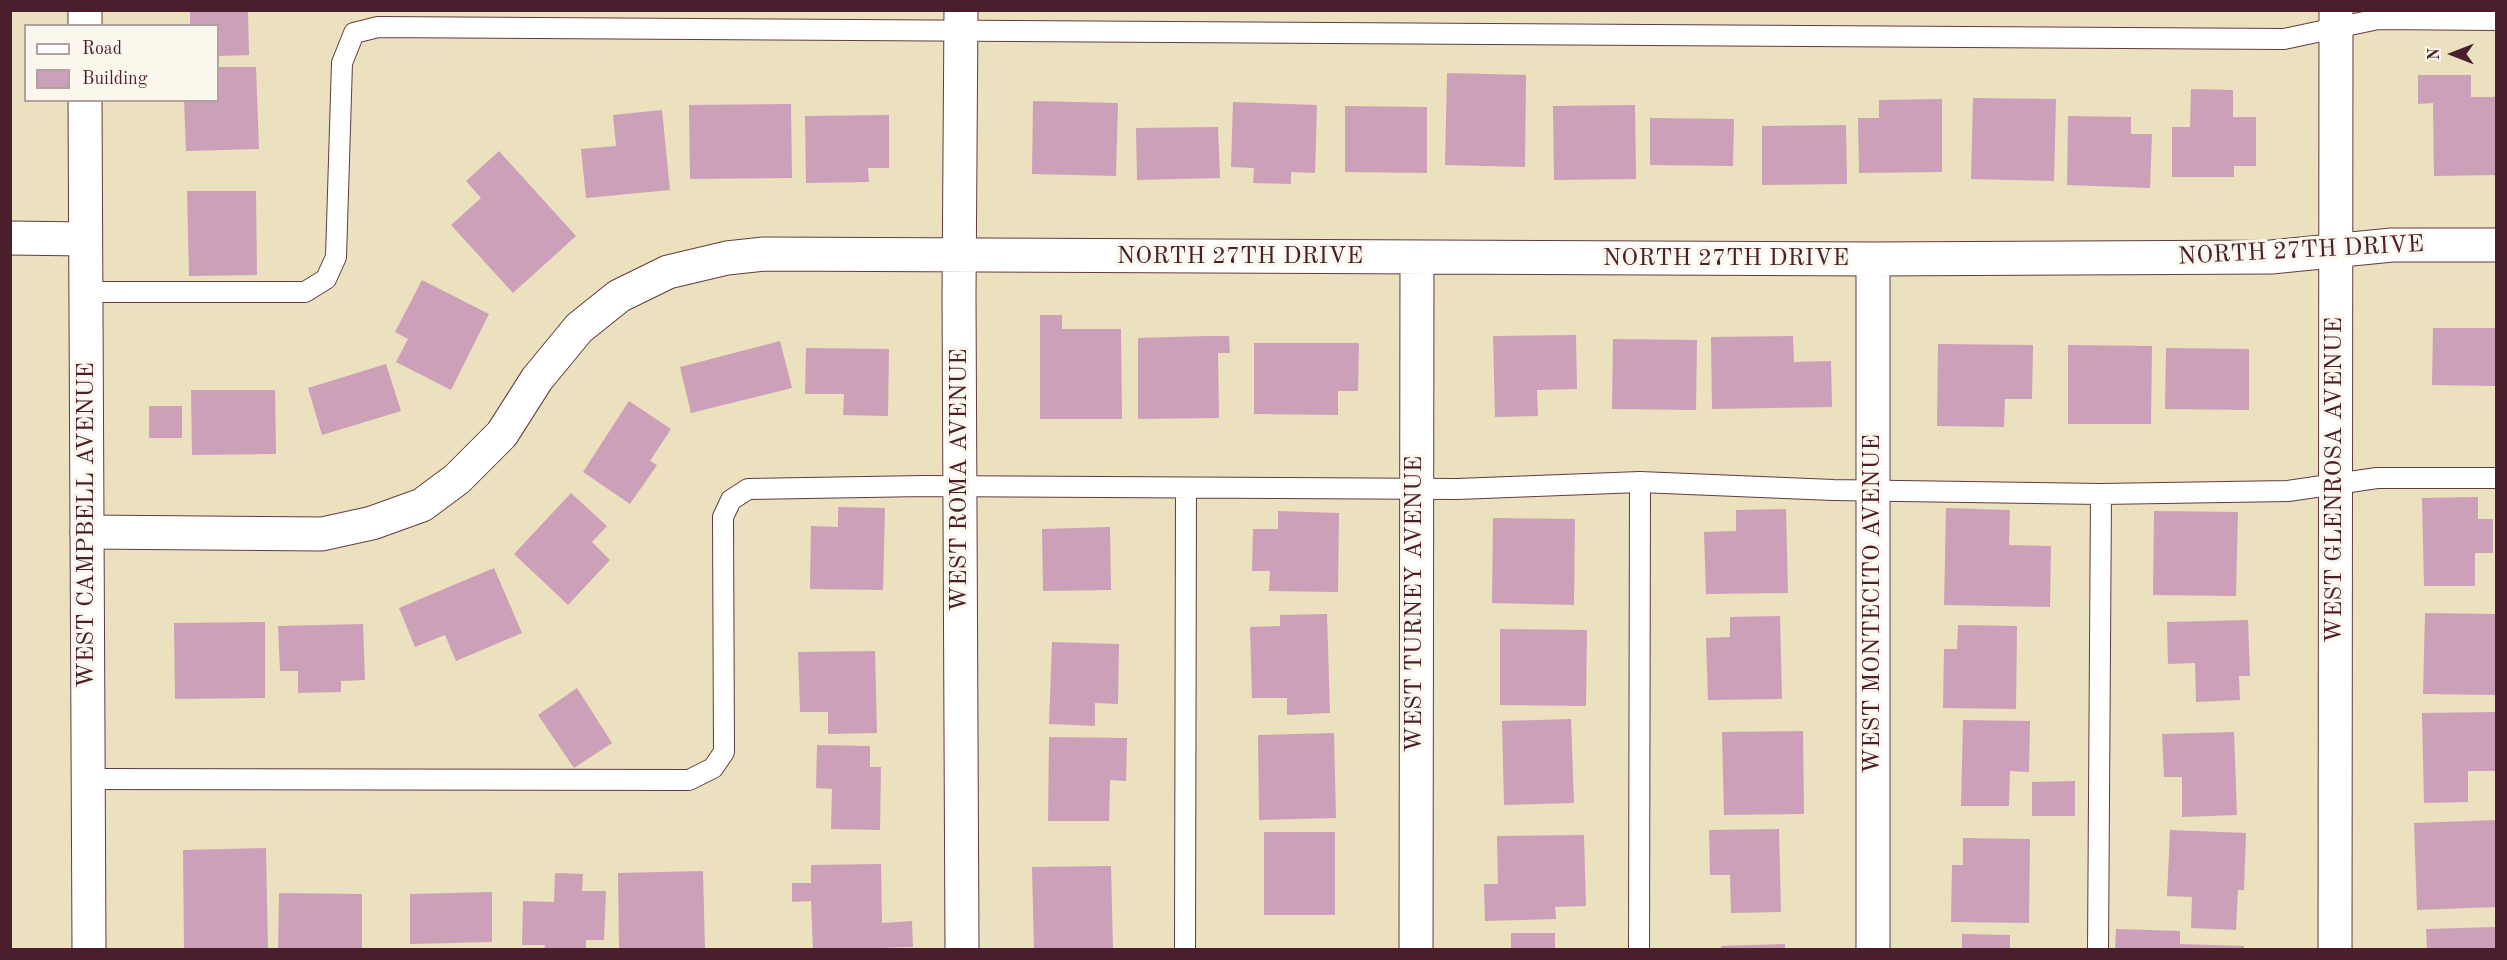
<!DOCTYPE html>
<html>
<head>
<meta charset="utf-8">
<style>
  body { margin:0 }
  #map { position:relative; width:2507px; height:960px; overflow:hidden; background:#ebe1be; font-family:"Old Standard TT",serif }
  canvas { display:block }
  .frame { position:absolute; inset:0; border:12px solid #4a1f2b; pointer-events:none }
  .legend { position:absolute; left:24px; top:24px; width:195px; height:78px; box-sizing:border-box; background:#fbf7ec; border:2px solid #b4a19f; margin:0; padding:8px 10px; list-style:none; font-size:18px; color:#4a1f2b }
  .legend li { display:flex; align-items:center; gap:12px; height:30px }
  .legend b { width:30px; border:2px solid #b4a19f }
  .north { position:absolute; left:2423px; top:24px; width:60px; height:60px; -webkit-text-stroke:4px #fbf7ec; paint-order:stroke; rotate:270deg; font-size:16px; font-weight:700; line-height:24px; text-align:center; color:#4a1f2b }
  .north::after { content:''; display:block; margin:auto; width:21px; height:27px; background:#4a1f2b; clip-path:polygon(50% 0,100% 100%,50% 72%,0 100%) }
</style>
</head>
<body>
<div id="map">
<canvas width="2507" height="960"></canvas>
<div class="frame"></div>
<ul class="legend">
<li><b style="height:8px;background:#fff"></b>Road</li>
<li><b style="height:16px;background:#cba0b8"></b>Building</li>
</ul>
<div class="north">N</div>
</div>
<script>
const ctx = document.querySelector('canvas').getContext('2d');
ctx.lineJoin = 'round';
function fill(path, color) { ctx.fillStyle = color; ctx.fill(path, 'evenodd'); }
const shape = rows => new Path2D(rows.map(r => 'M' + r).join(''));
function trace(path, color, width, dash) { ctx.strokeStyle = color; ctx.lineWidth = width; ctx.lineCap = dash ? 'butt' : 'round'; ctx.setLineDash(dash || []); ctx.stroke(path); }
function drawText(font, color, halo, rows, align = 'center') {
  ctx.font = font + ' "Old Standard TT",serif'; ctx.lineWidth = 6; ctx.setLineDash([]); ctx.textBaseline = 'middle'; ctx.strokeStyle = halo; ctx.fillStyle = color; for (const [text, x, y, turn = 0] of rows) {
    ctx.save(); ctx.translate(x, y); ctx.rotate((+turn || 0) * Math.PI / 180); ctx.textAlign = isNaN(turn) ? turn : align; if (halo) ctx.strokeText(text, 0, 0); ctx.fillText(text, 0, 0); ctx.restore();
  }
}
const building = shape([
  [190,10,248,11,249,55,218,56,218,26,190,26],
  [218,67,256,67,259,149,186,151,184,100,218,100],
  [1447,73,1526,75,1525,167,1445,165],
  [2418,75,2471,75,2471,97,2496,97,2496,175,2434,176,2433,103,2418,104],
  [2191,89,2233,90,2233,117,2256,117,2256,166,2234,166,2234,177,2172,177,2172,127,2190,127],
  [1973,98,2056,99,2054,181,1971,179],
  [1942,99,1942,172,1859,173,1858,118,1879,118,1879,100],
  [1033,101,1118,103,1116,176,1032,174],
  [1233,102,1317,105,1315,173,1291,172,1291,184,1253,183,1254,168,1231,167],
  [791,104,792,178,690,179,689,105],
  [1635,105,1636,179,1554,180,1553,106],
  [1345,106,1427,107,1427,173,1345,172],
  [662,110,670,190,586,198,581,149,616,146,613,115],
  [889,115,889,168,868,168,869,182,806,183,805,116],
  [2068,116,2131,117,2131,134,2152,134,2150,188,2067,185],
  [1650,118,1734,119,1733,166,1650,165],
  [1846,125,1847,184,1762,185,1762,126],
  [1218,127,1220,178,1137,180,1136,128],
  [499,151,576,236,513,293,451,225,481,198,466,181],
  [187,191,256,191,257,275,189,276],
  [422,280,489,314,451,390,396,362,408,339,395,332],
  [1040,315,1062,315,1062,329,1121,329,1122,419,1040,419],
  [2433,328,2496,328,2496,386,2432,385],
  [1576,335,1577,389,1537,390,1538,416,1495,417,1493,336],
  [1208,336,1229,336,1230,353,1218,353,1219,418,1138,419,1138,338],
  [1793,336,1794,362,1831,361,1832,407,1712,409,1711,337],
  [1613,339,1697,340,1696,410,1612,409],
  [780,341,792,388,691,413,680,367],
  [1254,343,1359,343,1358,391,1338,391,1338,415,1254,414],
  [1938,344,2033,345,2032,399,2005,399,2004,427,1937,426],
  [2068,345,2152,346,2151,424,2068,424],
  [806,348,889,349,888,416,843,415,844,394,805,394],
  [2166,348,2249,349,2249,410,2165,409],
  [386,364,401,411,322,435,308,388],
  [191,390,275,390,276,454,192,455],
  [629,401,671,429,650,461,657,465,630,504,583,472],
  [149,406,182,406,182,438,149,438],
  [571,493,607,526,592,542,610,560,568,605,514,554],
  [2478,497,2478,519,2493,519,2493,553,2475,553,2475,586,2424,586,2422,498],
  [838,507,885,508,883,590,810,589,811,526,838,527],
  [1946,508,2010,510,2009,545,2051,546,2050,607,1944,605],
  [1786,509,1788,593,1706,594,1704,532,1736,531,1736,510],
  [1278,511,1339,513,1338,592,1269,591,1270,571,1252,571,1253,529,1278,529],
  [2154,511,2238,512,2236,596,2153,595],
  [1493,518,1575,519,1574,605,1492,603],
  [1110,527,1111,590,1043,591,1042,529],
  [494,568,522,633,456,661,445,635,415,647,399,608],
  [2425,613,2496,614,2495,695,2423,694],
  [1327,614,1330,713,1287,715,1287,698,1252,698,1250,627,1280,626,1280,615],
  [1780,616,1782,699,1708,700,1706,638,1730,637,1730,617],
  [2248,620,2250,676,2239,676,2240,700,2196,702,2195,663,2168,664,2167,622],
  [265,622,265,698,175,699,174,623],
  [363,624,365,680,341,681,341,692,298,693,298,671,280,671,278,626],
  [1958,625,2017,626,2016,709,1943,708,1944,649,1957,649],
  [1500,629,1587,630,1586,706,1500,705],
  [1052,642,1119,644,1118,704,1095,703,1095,726,1049,724],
  [875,651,877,733,828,734,828,712,800,712,798,652],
  [577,688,612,743,574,768,538,715],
  [2496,712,2496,771,2468,771,2468,802,2424,803,2422,713],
  [1571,719,1574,803,1504,805,1502,721],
  [1963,720,2030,721,2029,772,2010,771,2009,806,1961,806],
  [1803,731,1804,814,1724,815,1722,732],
  [2234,732,2237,815,2182,817,2182,777,2164,777,2162,734],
  [1334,733,1336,818,1259,820,1258,735],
  [1049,737,1127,738,1126,781,1110,780,1109,821,1048,821],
  [817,745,870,746,870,767,881,767,880,830,831,829,832,789,816,788],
  [2075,781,2075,816,2032,816,2032,782],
  [2496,820,2495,907,2417,910,2414,823],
  [1779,829,1781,912,1731,913,1730,875,1710,875,1709,830],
  [2170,830,2246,833,2244,890,2238,890,2236,930,2191,928,2192,897,2167,896],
  [1264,832,1335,832,1335,915,1264,915],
  [1584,835,1586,906,1555,907,1556,919,1485,921,1484,884,1498,884,1497,836],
  [1963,838,2030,839,2029,923,1951,922,1952,865,1963,865],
  [266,848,268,950,184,950,183,850],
  [881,864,882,923,912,921,913,947,813,950,811,901,792,902,792,883,811,883,811,865],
  [1111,866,1113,949,1034,950,1032,867],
  [703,871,705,950,619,949,618,873],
  [555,873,583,874,582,891,606,891,604,940,586,940,586,950,544,950,545,945,522,945,523,901,554,902],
  [492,892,492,942,410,944,410,894],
  [279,893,362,894,362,950,278,950],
  [2496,927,2496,950,2427,950,2426,929],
  [2116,929,2180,931,2180,944,2244,946,2244,950,2115,950],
  [1511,933,1555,933,1555,950,1511,950],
  [1962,934,2010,935,2010,950,1962,950],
  [1785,944,1785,950,1721,950,1721,946]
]);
const service = shape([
  [87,292,305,292,326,279,336,257,342,63,354,33,378,27,2284,39,2378,19,2496,20],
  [89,779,689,780,713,768,724,752,723,517,731,500,748,489,924,486,1457,489,1640,482,1833,490,2101,494,2288,491,2377,478,2496,478],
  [1185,950,1186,488],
  [1639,950,1640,482],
  [2098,950,2101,494]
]);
const minor = shape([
  [961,10,959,295,962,950],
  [10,238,85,239],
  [1873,259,1873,950],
  [87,532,322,534,372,523,422,505,457,479,502,434,537,379,579,328,619,296,668,272,727,258,764,254,1873,259,2271,257,2392,245,2496,245],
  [1416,950,1417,258],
  [2335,950,2336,10]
]);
const tertiary = shape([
  [85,10,85,26],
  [85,100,89,950]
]);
const streetNames = [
  ["NORTH 27TH DRIVE",2301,251,-3],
  ["NORTH 27TH DRIVE",1240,257],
  ["NORTH 27TH DRIVE",1726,259],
  ["WEST ROMA AVENUE",960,480,-90],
  ["WEST GLENROSA AVENUE",2335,480,-90],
  ["WEST CAMPBELL AVENUE",87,525,-90],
  ["WEST TURNEY AVENUE",1415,604,-90],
  ["WEST MONTECITO AVENUE",1873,604,-90]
];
fill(building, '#cba0b8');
trace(service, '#623c41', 22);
trace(minor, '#623c41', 35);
trace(tertiary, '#623c41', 35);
trace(service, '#fff', 20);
trace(minor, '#fff', 33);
trace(tertiary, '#fff', 33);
drawText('24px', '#4a1f2b', '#fbf7ec', streetNames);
</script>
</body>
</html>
